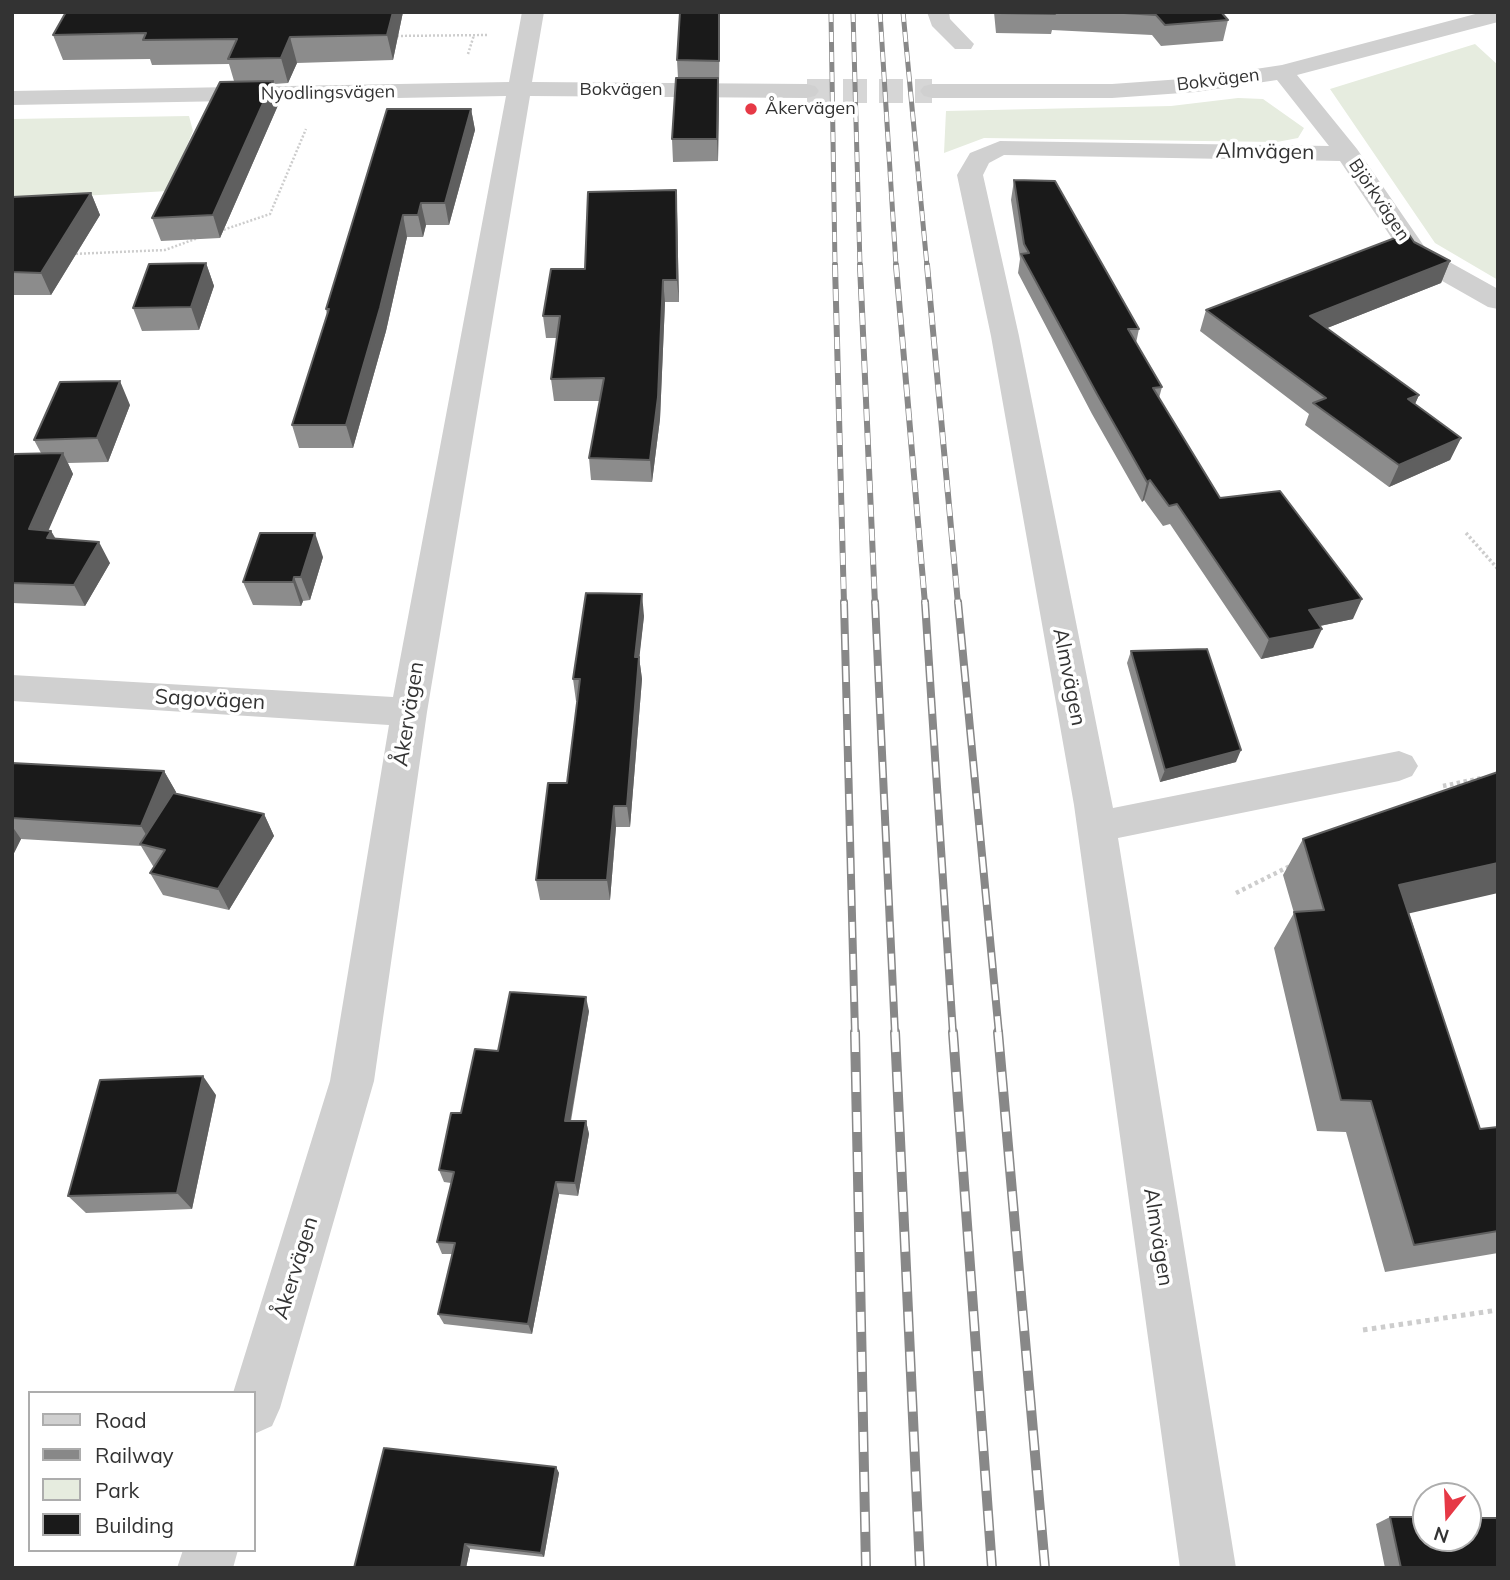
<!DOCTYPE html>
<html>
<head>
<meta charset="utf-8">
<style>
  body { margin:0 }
  #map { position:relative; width:1510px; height:1580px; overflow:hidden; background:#fff; font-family:Mulish,sans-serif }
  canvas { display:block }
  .frame { position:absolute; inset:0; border:14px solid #333; pointer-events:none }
  .legend { position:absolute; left:28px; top:1391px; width:228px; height:161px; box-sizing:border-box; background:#fff; border:2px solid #adadad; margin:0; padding:9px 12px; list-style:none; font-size:21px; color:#333 }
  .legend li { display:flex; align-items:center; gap:14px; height:35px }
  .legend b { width:35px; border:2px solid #adadad }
  .north { position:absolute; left:1412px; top:1482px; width:70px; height:70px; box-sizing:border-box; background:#fff; border:2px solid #adadad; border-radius:50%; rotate:198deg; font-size:19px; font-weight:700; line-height:28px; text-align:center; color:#333 }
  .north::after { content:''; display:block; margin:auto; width:24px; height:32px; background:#e63946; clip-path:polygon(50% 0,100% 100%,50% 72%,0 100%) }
</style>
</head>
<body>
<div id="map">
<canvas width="1510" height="1580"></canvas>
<div class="frame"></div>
<ul class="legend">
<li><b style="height:9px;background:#d0d0d0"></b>Road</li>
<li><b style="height:9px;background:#888"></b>Railway</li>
<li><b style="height:19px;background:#e6ecdf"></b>Park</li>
<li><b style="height:19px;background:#1a1a1a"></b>Building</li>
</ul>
<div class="north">N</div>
</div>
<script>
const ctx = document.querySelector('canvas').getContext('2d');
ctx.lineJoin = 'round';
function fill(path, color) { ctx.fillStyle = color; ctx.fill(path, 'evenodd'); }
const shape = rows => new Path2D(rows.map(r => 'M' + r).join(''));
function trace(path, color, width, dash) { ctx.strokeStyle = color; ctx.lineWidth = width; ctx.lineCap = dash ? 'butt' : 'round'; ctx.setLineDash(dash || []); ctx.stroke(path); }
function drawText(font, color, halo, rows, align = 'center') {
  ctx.font = font + ' Mulish,sans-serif'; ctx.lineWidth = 7; ctx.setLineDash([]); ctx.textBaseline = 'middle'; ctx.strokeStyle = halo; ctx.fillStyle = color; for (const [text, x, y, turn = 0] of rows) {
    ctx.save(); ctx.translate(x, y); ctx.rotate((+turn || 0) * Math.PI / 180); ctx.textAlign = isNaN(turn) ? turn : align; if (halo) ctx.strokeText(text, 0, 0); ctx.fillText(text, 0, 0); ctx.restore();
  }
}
const green = shape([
  [1475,44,1498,65,1498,280,1435,243,1330,89],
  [1238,98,1263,99,1304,128,1298,138,1277,142,984,138,944,153,946,111,1171,106],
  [189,116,193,131,168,191,12,200,12,119]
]);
const minorTunnel = shape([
  [807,91,932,91]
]);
const pathFar3 = shape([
  [393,36,489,35],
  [468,54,474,35],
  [220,231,270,214,306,129],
  [72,254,165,250,198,238]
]);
const pathFar2 = shape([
  [1466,533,1498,569]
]);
const pathFar1 = shape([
  [1443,786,1482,778],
  [1236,893,1292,865]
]);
const path = shape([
  [1363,1330,1498,1310]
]);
const minor = shape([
  [522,12,544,12,532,82,807,84,815,86,819,91,815,96,807,98,530,96,427,712,374,1081,280,1408,272,1426,254,1434,254,1393,233,1393,330,1081,389,725,12,701,12,675,393,697,506,96,12,105,12,91,509,82,522,12],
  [927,12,949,12,950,19,974,44,971,49,955,49,932,26,927,12],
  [1483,12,1498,12,1498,22,1297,75,1357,149,1426,249,1498,289,1498,309,1488,307,1407,261,1340,161,1004,155,989,163,983,175,1019,336,1113,808,1399,751,1412,756,1418,766,1412,776,1399,781,1118,838,1236,1568,1180,1568,1074,805,991,336,957,175,970,153,1000,141,1329,146,1277,80,1196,92,1112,98,932,98,924,96,920,91,924,86,932,84,1112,84,1196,78,1282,65,1483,12],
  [183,1550,238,1550,233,1568,177,1568,183,1550]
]);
const railFar3 = shape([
  [831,12,835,266],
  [853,12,860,266],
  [880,12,896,266],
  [903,12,927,266]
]);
const railFar2 = shape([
  [835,265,844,604],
  [860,265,875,604],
  [896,265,925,604],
  [927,265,958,604]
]);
const railFar1 = shape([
  [844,602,855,1034],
  [875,602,895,1034],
  [925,602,953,1034],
  [958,602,999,1034]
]);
const rail = shape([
  [855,1032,866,1568],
  [895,1032,920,1568],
  [953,1032,992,1568],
  [998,1032,1045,1568]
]);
const wall = shape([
  [403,12,393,60,297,63,288,83,274,84,279,103,220,238,161,241,152,218,234,81,229,64,152,65,150,59,63,60,53,35],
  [720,12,718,161,673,162,672,139,678,78,677,60],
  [994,12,1221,12,1228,20,1223,41,1161,46,1152,35,1052,30,1051,34,996,33],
  [471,109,475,130,449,225,426,225,423,237,407,237,386,331,353,448,299,448,292,425,327,315,326,309],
  [1014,180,1139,329,1136,343,1162,387,1159,398,1220,498,1353,619,1320,626,1313,648,1261,659,1170,524,1163,526,1144,500,1142,502,1092,414,1018,273,1020,259,1011,200],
  [91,193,100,215,51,295,12,295,12,197],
  [677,211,679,302,665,302,660,419,652,482,591,480,589,458,600,401,554,401,551,379,557,338,546,338,543,316,585,269],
  [1414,242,1450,261,1441,283,1327,328,1419,395,1415,404,1461,438,1450,460,1389,487,1305,425,1309,414,1200,331,1206,310],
  [206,263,214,286,199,330,142,331,133,308],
  [130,405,108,462,68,463,73,474,48,530,51,531,56,539,110,563,85,606,12,603,12,458,41,453,34,440],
  [323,557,310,600,303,601,301,606,253,605,243,582],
  [644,616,639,657,642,679,630,827,616,827,610,900,540,900,536,880,567,783,577,701,576,701,573,679],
  [1131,651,1236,762,1160,782,1127,663],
  [12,763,164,771,176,792,175,794,264,814,274,836,229,910,163,895,150,873,154,866,153,866,141,846,21,839,12,857],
  [1303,839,1409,913,1480,1129,1498,1127,1498,1253,1385,1272,1346,1132,1317,1131,1274,948,1294,913,1283,875],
  [589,1011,571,1121,586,1121,589,1134,578,1196,559,1194,532,1334,444,1324,438,1314,452,1254,442,1254,437,1242,451,1183,444,1182,439,1170,498,1051],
  [216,1095,192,1209,86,1213,68,1196],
  [556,1467,559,1473,544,1557,470,1549,466,1568,354,1568],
  [1390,1517,1498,1568,1385,1568,1376,1524]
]);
const shadedWall = shape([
  [393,12,403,12,393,60,387,35],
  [290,37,297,63,288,83,281,58],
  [718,78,719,100,718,161,717,139],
  [273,81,279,103,220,238,213,215],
  [471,109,475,130,449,225,445,203],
  [676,190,677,211,679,302,677,280],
  [91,193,100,215,51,295,41,273],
  [421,203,426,225,423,237,418,215],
  [403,215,407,237,386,331,353,448,346,425],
  [1450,261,1441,283,1302,338,1310,316],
  [206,263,214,286,199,330,191,307],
  [663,280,665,302,660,419,652,482,650,460],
  [120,381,130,405,108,462,97,438],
  [1419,395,1409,417,1408,399],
  [1461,438,1450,460,1389,487,1399,465],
  [63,453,73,474,40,550,29,529],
  [1150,480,1144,500,1142,502,1147,482],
  [51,531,62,551,47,538],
  [315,533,323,557,310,600,301,577],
  [99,542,110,563,85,606,74,585],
  [294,577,303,601,301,606,293,582],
  [642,594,644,616,637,679,635,657],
  [1362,599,1353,619,1300,630,1309,610],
  [1322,629,1313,648,1261,659,1269,639],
  [639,657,642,679,630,827,627,806],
  [1241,750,1236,762,1160,782,1165,770],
  [164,771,176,792,153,847,141,826],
  [614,806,616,827,610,900,607,880],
  [264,814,274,836,229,910,218,889],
  [12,826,21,839,12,857],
  [1498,863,1498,893,1376,921,1399,885],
  [586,997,589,1011,568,1134,565,1121],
  [203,1076,216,1095,192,1209,177,1193],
  [586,1121,589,1134,578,1196,575,1183],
  [556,1182,559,1194,532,1334,528,1324],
  [556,1467,559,1473,544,1557,541,1553],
  [465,1544,470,1549,466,1568,461,1568]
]);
const building = shape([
  [66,12,393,12,387,35,290,37,281,58,228,59,237,39,143,40,146,33,53,35,66,12],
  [680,12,719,12,719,61,677,60,680,12],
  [999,12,1054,12,1055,14,999,13,999,12],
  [1108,12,1221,12,1228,20,1165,25,1156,15,1108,12],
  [676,78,718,78,717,139,672,139,676,78],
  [273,81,213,215,152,218,220,82,273,81],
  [387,109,471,109,445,203,421,203,418,215,403,215,380,308,346,425,292,425,329,309,326,309,387,109],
  [1014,180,1055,181,1139,329,1128,329,1162,387,1153,388,1220,498,1280,491,1362,599,1309,610,1322,629,1269,639,1177,504,1169,506,1150,480,1147,482,1097,394,1021,254,1029,253,1024,244,1014,180],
  [676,190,677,280,663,280,658,397,650,460,589,458,604,378,551,379,560,316,543,316,551,269,585,269,588,192,676,190],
  [91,193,41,273,12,272,12,197,91,193],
  [1408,233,1414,242,1450,261,1310,316,1419,395,1408,399,1461,438,1399,465,1313,403,1326,398,1206,310,1408,233],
  [206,263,191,307,133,308,149,264,206,263],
  [120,381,97,438,34,440,60,382,120,381],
  [63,453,29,529,51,531,47,538,99,542,74,585,12,583,12,458,14,454,63,453],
  [260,533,315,533,301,577,294,577,293,582,243,582,260,533],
  [586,593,642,594,635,657,639,657,627,806,614,806,607,880,536,880,548,783,567,783,580,679,573,679,586,593],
  [1207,649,1241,750,1165,770,1131,651,1207,649],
  [12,763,164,771,141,826,12,818,12,763],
  [1498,772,1498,863,1399,885,1480,1129,1498,1127,1498,1231,1414,1245,1371,1101,1341,1100,1294,912,1324,910,1303,839,1498,772],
  [173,793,264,814,218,889,150,873,165,850,140,844,173,793],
  [510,992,586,997,565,1121,586,1121,575,1183,556,1182,528,1324,438,1314,455,1243,437,1242,454,1172,439,1170,451,1113,461,1113,475,1049,498,1051,510,992],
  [203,1076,177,1193,68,1196,100,1080,203,1076],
  [384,1448,556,1467,541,1553,465,1544,461,1568,354,1568,384,1448],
  [1390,1517,1426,1517,1426,1538,1468,1538,1468,1518,1498,1518,1498,1568,1401,1568,1390,1517]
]);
const markers = [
  [751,109,7,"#e63946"]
];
const farStreetnames = [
  ["Bokvägen",1218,80,-7],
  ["Bokvägen",621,90],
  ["Nyodlingsvägen",328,93,-1],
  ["Björkvägen",1379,200,56]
];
const farPoinames = [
  ["Åkervägen",765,109]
];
const streetNames = [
  ["Almvägen",1265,152,1],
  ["Almvägen",1069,677,79],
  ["Sagovägen",210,700,3],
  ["Åkervägen",409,714,-81],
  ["Almvägen",1158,1237,81],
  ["Åkervägen",296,1268,-73]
];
fill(green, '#e6ecdf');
trace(minorTunnel, '#d6d6d6', 24, [24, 12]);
trace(pathFar3, '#cdcdcd', 2.5, [2, 2]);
trace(pathFar2, '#cdcdcd', 3.5, [2.5, 2.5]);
trace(pathFar1, '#cdcdcd', 4.5, [3.5, 3.5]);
trace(path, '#cdcdcd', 5, [4.5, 4.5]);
fill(minor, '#d0d0d0');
trace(railFar3, '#888', 5);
trace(railFar2, '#888', 6);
trace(railFar1, '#888', 8);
trace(rail, '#888', 10);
trace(railFar3, '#fff', 3.5, [10]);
trace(railFar2, '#fff', 4.5, [12]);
trace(railFar1, '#fff', 5, [16]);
trace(rail, '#fff', 7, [20]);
fill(wall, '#8c8c8c');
fill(shadedWall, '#5f5f5f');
fill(building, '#1a1a1a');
trace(building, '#5f5f5f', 2);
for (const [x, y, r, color] of markers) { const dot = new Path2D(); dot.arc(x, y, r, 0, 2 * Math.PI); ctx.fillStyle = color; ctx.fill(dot); trace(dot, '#fff', 2.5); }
drawText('18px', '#333', '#fff', farStreetnames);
drawText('18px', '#333', '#fff', farPoinames, 'left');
drawText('21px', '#333', '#fff', streetNames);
</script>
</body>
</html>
